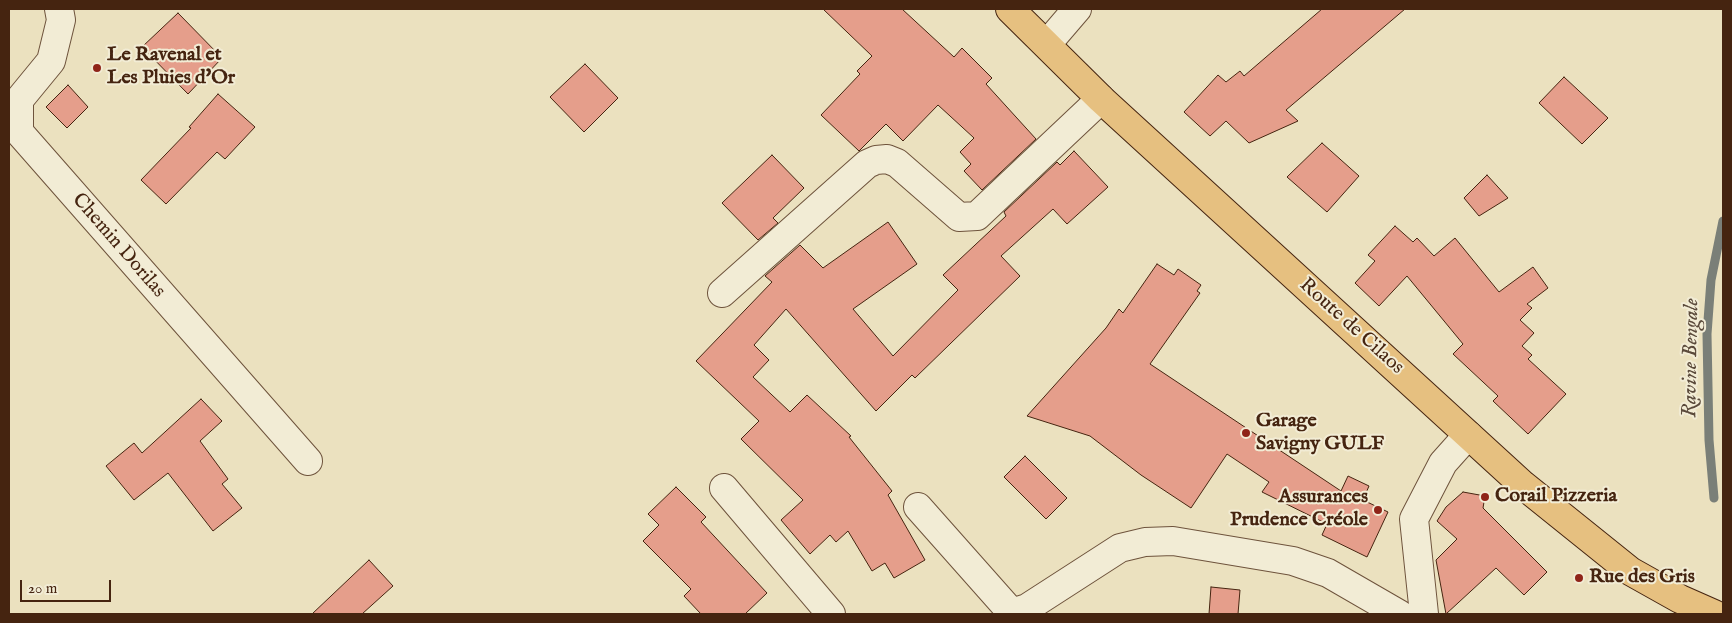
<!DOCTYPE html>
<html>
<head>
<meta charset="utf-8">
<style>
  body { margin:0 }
  #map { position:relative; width:1732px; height:623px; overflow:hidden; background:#ebe1bf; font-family:"IM FELL English",serif }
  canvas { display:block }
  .frame { position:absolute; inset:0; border:10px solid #452410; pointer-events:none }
  .scale { position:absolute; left:20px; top:580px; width:91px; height:22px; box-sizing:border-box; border:2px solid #452410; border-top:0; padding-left:6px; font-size:15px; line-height:18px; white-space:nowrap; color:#452410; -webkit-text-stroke:4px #f2ecd5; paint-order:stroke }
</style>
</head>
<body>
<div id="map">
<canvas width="1732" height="623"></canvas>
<div class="frame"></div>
<div class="scale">20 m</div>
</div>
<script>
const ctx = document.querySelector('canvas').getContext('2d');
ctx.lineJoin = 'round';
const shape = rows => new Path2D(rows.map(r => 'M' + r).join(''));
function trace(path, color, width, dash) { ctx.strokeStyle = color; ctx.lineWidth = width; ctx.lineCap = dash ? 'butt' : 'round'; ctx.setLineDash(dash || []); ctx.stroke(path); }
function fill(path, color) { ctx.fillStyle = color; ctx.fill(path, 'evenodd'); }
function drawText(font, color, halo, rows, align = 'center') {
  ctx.font = font + ' "IM FELL English",serif'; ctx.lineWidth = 4; ctx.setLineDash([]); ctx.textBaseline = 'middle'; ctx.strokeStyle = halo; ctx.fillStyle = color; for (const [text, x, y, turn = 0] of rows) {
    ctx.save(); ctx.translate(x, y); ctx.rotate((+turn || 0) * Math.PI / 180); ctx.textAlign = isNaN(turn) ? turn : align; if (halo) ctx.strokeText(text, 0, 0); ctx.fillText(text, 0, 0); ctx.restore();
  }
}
const stream = shape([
  [1714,498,1709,440,1707,334,1711,280,1723,221]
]);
const building = shape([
  [823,9,902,9,954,57,962,48,992,78,986,84,1036,139,982,190,964,171,971,164,960,152,974,138,938,105,903,141,886,124,859,151,821,115,860,74,857,71,872,56,823,9],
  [1322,9,1405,9,1286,110,1298,121,1249,143,1226,121,1210,136,1184,112,1218,75,1226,82,1240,71,1244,76,1322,9],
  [178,13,222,58,188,94,142,47,178,13],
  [585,64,618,98,584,132,550,97,585,64],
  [1564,77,1608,118,1582,144,1539,103,1564,77],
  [68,85,88,107,67,128,46,107,68,85],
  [218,94,255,127,225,159,217,152,166,204,141,180,191,128,189,127,218,94],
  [1322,143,1359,176,1327,212,1287,177,1322,143],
  [1074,151,1108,187,1067,224,1053,209,1001,256,1020,276,915,378,912,375,876,411,786,309,754,345,769,360,753,377,790,412,807,395,851,436,849,437,892,491,888,495,925,560,894,578,885,563,872,571,848,531,836,542,830,535,810,554,781,520,803,500,741,439,759,421,696,361,772,282,765,276,800,245,823,268,888,222,917,264,853,309,893,356,958,290,943,275,1006,216,1004,212,1057,162,1060,165,1074,151],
  [772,155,804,188,773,218,778,223,758,240,722,203,772,155],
  [1487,175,1508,198,1479,216,1464,198,1487,175],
  [1395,226,1413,242,1417,238,1434,256,1455,238,1499,292,1533,267,1548,288,1527,304,1532,308,1520,320,1534,333,1522,346,1532,355,1528,359,1566,394,1528,434,1493,401,1498,396,1453,354,1463,344,1407,276,1379,306,1355,283,1375,261,1368,255,1395,226],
  [1157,264,1174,275,1178,269,1201,285,1197,291,1200,293,1150,364,1341,491,1348,476,1369,486,1363,500,1388,512,1367,557,1322,535,1327,524,1262,492,1269,482,1227,454,1191,508,1141,475,1090,436,1027,416,1106,328,1119,309,1123,313,1157,264],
  [201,399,222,421,200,441,228,479,222,484,242,508,213,531,168,473,134,500,106,466,134,443,142,453,201,399],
  [1025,456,1067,498,1046,519,1004,477,1025,456],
  [676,487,706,517,701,522,767,593,745,614,701,614,684,596,691,589,643,541,659,525,648,514,676,487],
  [1463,492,1485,496,1483,508,1547,572,1524,595,1496,568,1446,614,1436,560,1457,539,1437,521,1446,507,1463,492],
  [369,560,393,586,362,614,312,614,369,560],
  [1211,587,1240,590,1238,614,1209,614,1211,587]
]);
const minor = shape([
  [59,9,61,20,51,61,19,100,19,132,308,461],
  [1047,44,1077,9],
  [722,293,867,164,876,160,887,159,897,163,959,217,977,216,1101,99],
  [724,488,831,614],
  [918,507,1012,613],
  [1008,614,1027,608,1120,548,1145,542,1173,541,1293,561,1328,573,1399,614],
  [1424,614,1414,519,1443,463,1468,435]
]);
const major = shape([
  [1010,9,1101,99,1523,485,1630,571,1680,599,1714,614]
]);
const markers = [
  [97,68,5,"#8f2418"],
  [1246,433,5,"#8f2418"],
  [1485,497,5,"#8f2418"],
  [1378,510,5,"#8f2418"],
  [1579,578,5,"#8f2418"]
];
const poiNames = [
  ["Le Ravenal et",107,56],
  ["Les Pluies d'Or",107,79],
  ["Garage",1256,422],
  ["Savigny GULF",1256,445],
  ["Corail Pizzeria",1495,497],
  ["Assurances",1368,498,"right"],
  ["Prudence Créole",1368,521,"right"],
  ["Rue des Gris",1589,578]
];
const streetNames = [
  ["Chemin Dorilas",118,246,49],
  ["Route de Cilaos",1351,327,42]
];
const waterNames = [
  ["Ravine Bengale",1692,358,-89]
];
trace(stream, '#7a7f78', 9);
fill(building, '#e59e8b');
trace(building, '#452410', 1);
trace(minor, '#6e533c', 30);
trace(major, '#452410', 30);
trace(minor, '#f2ecd5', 28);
trace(major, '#e6c080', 28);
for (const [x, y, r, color] of markers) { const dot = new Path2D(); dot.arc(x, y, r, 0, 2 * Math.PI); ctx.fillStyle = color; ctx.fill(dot); trace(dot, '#f2ecd5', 2); }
drawText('bold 20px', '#452410', '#f2ecd5', poiNames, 'left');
drawText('20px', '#452410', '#f2ecd5', streetNames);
drawText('italic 21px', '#5b4a3b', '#f2ecd5', waterNames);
</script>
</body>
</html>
